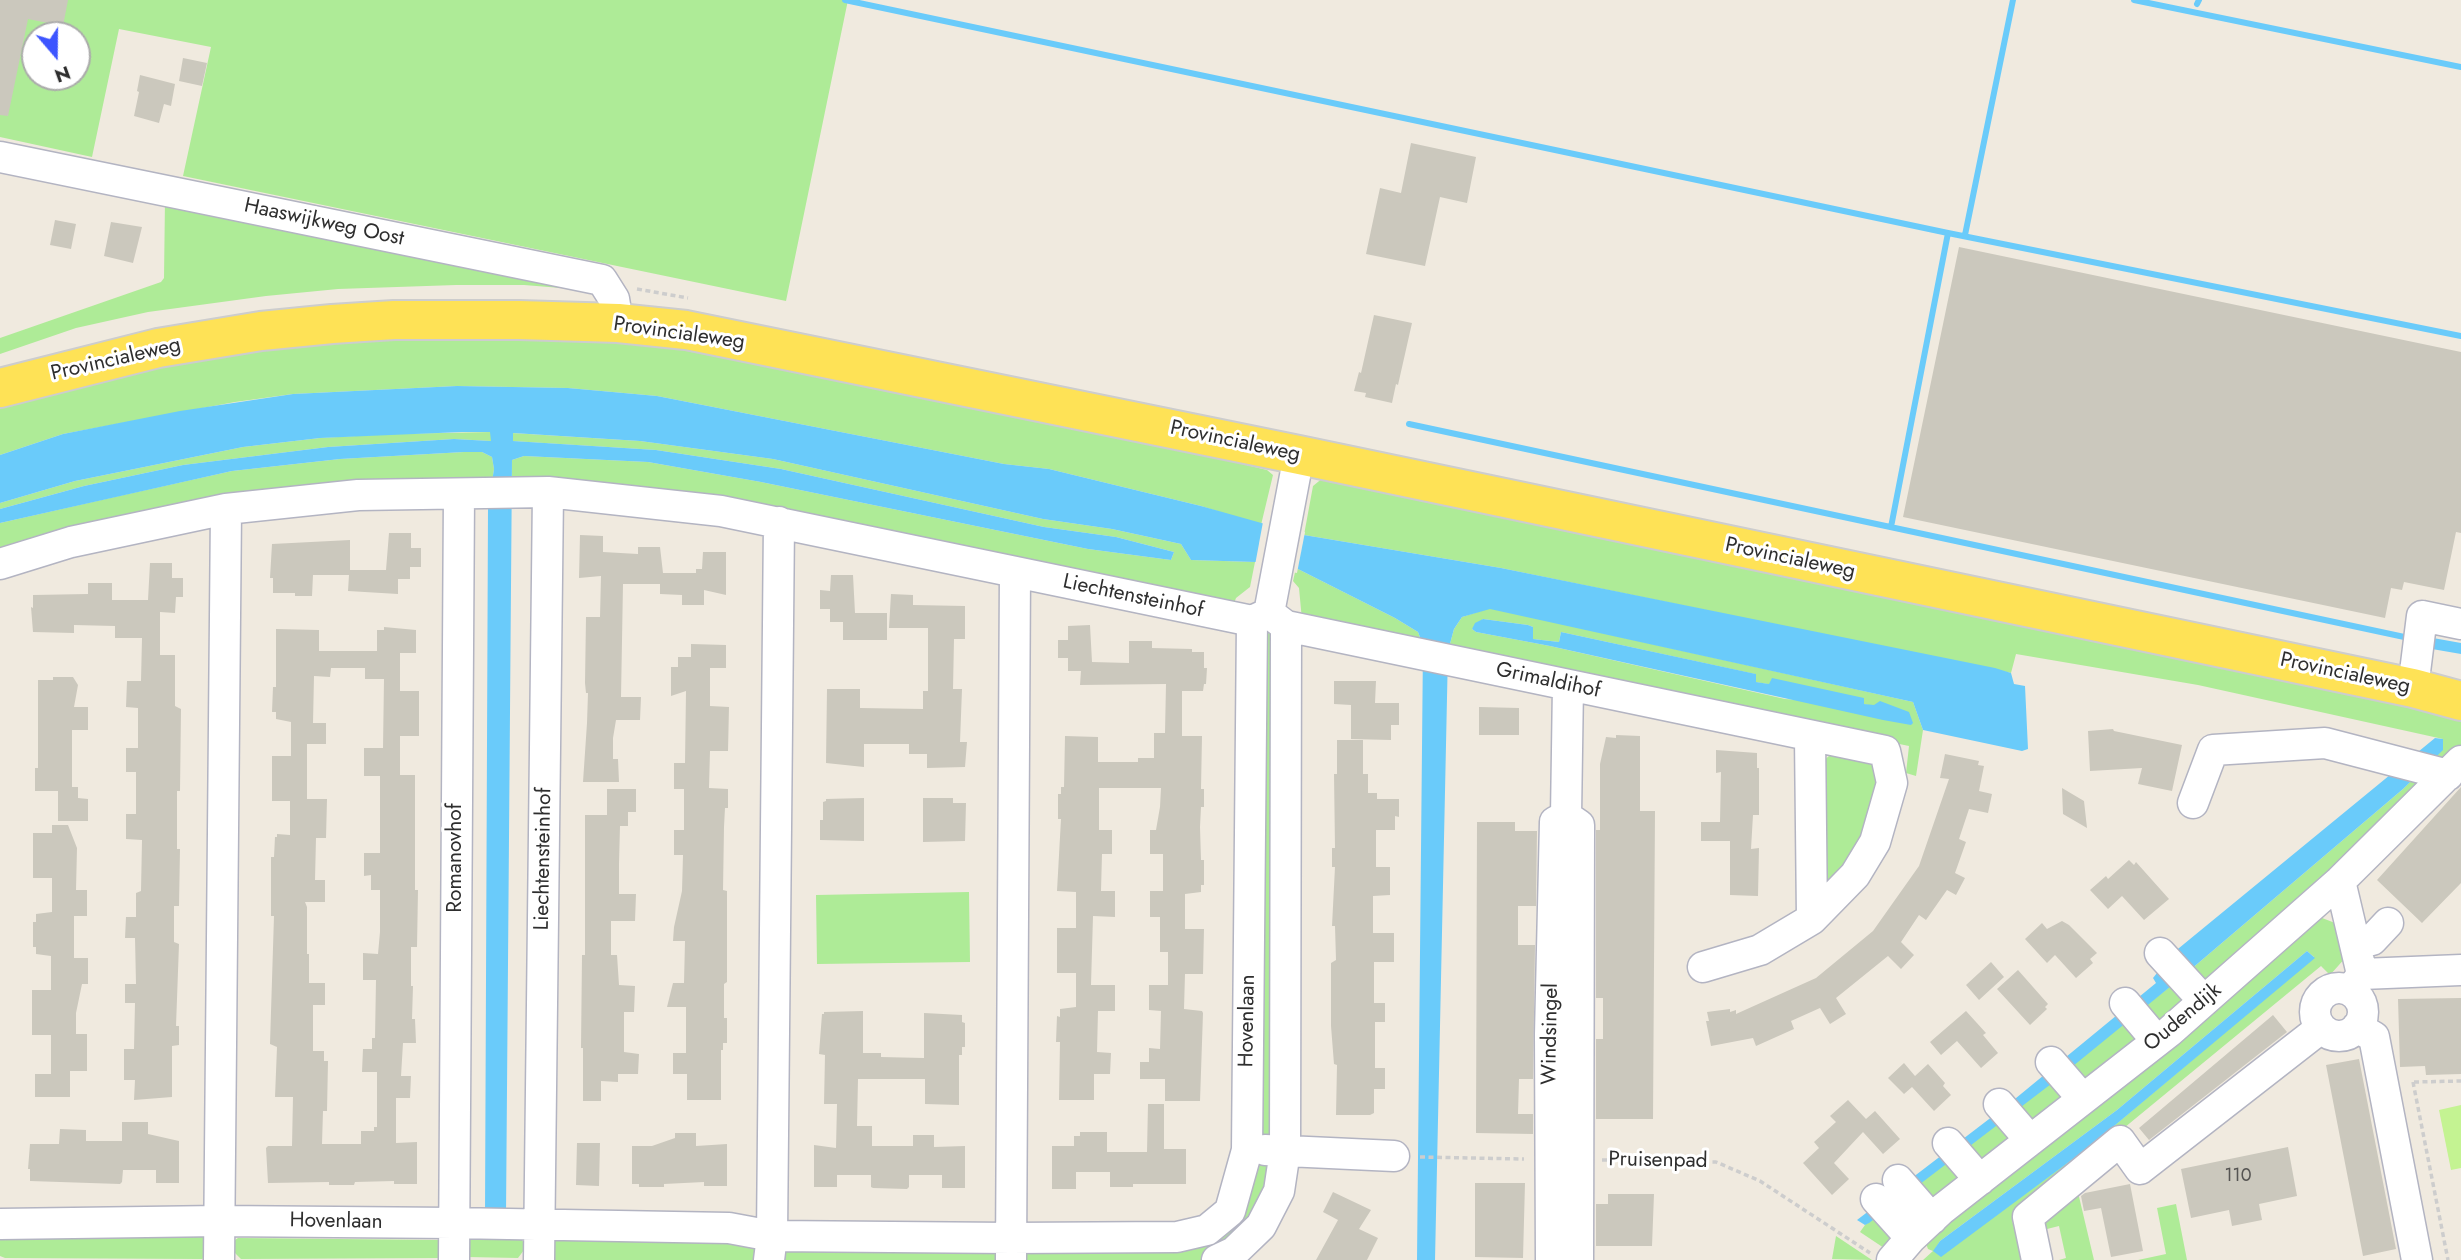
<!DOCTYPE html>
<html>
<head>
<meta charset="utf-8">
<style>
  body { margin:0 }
  #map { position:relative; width:2461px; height:1260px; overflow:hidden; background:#f0eadf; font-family:Jost,sans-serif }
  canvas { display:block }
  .north { position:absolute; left:21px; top:21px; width:70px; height:70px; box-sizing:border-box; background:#fff; border:2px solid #ababab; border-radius:50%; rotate:160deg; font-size:19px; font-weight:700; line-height:28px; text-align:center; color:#2e2e2e }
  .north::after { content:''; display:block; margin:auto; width:24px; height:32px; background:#3d55ff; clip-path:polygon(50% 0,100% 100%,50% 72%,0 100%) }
</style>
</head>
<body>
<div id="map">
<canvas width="2461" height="1260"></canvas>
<div class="north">N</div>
</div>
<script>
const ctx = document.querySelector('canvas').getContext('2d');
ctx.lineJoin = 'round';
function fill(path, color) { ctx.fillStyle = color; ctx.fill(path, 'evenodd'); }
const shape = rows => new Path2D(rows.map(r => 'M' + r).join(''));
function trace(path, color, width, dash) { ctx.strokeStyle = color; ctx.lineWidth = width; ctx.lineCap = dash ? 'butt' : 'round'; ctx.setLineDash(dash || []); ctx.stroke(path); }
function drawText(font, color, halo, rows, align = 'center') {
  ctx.font = font + ' Jost,sans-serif'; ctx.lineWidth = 6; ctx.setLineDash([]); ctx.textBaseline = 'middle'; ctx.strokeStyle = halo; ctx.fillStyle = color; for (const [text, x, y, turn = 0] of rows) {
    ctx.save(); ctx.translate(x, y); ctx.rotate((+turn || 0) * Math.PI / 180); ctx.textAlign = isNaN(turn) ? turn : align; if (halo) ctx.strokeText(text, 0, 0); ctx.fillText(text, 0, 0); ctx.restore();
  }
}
const green = shape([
  [0,0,848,0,786,301,183,176,211,47,119,29,92,157,0,137],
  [35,35,77,35,77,77,35,77],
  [165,200,586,290,524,285,456,285,338,289,266,296,148,312,76,328,0,354,0,338,161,282,164,278],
  [472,329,701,347,1138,438,1267,470,1273,475,1261,525,1201,506,1049,469,1004,464,657,396,568,388,457,386,293,394,235,402,63,434,0,455,0,396,159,354],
  [491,432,491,441,454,439,328,447,183,465,84,486,0,509,0,503,75,481,243,447,320,438,392,434],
  [512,433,640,441,773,459,1043,519,1112,529,1181,544,1191,560,1255,562,1250,587,1236,598,1233,606,815,517,647,487,512,482,512,460,524,456,648,462,761,482,1088,549,1171,560,1174,552,1116,537,1044,527,781,469,656,450,512,441],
  [464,452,482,452,492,457,494,469,492,482,0,555,0,523,119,496,232,471,340,459],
  [1324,477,2461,717,2461,752,2153,1036,1890,1252,1860,1232,1865,1225,2176,982,2403,789,2421,771,2443,739,2198,685,2016,654,2011,673,1501,568,1304,535,1313,486],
  [1296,568,1395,618,1418,632,1423,645,1302,620,1299,588,1293,581],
  [1490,608,1913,702,1923,730,1916,776,1906,773,1909,746,1448,651,1454,629,1462,617],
  [1483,619,1528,625,1533,627,1533,639,1559,642,1561,632,1755,674,1755,682,1864,699,1863,704,1874,706,1785,699,1550,646,1476,632,1472,629],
  [1268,633,1279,638,1277,1131,1266,1140,1254,1134,1257,636],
  [1838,755,1875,761,1882,768,1864,835,1839,877,1832,881,1826,879,1822,762,1829,756],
  [969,892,970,962,817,964,816,895],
  [2317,916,2335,923,2347,956,2330,975,2321,966,2012,1220,2022,1260,1923,1260,1933,1251,1928,1249,1925,1241],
  [2307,951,2314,957,2089,1147,2008,1206,1934,1251,1940,1241,2117,1110],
  [1271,1161,1271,1195,1225,1250,1201,1260,1022,1260,1022,1244,1183,1243,1256,1162],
  [2076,1184,2094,1260,2059,1260,2066,1258,2059,1226,2043,1230,2038,1216],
  [2176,1204,2187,1260,2138,1260,2166,1254,2157,1208],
  [473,1235,519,1237,527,1246,518,1258,467,1257,466,1244],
  [1836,1236,1872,1260,1832,1259],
  [204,1237,211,1241,210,1255,202,1259,5,1258,0,1256,0,1238],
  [238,1238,438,1240,442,1242,442,1258,241,1259,232,1250,235,1240],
  [559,1239,742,1241,758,1245,758,1260,555,1260,553,1259,554,1241],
  [785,1243,998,1248,998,1260,783,1260]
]);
const pitch = shape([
  [2461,1105,2461,1168,2451,1170,2439,1110]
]);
const water = shape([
  [457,386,568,388,657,396,1004,464,1049,469,1201,506,1304,535,1501,568,1995,668,2011,673,2014,684,2025,686,2028,749,2022,751,1923,730,1913,702,1490,609,1462,617,1454,629,1448,651,1435,1260,1417,1260,1423,645,1418,632,1395,618,1296,568,1255,562,1191,560,1181,544,1112,529,1043,519,773,459,640,441,513,433,513,441,656,450,781,469,1044,527,1116,537,1174,552,1171,560,1088,549,761,482,648,462,524,456,512,460,506,1214,485,1214,488,508,494,469,492,457,482,452,464,452,340,459,232,471,0,523,0,509,84,486,183,465,328,447,454,439,491,441,490,432,462,432,320,438,243,447,75,481,0,503,0,455,63,434,180,411,293,394],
  [1483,619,1528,625,1533,627,1533,639,1559,642,1561,632,1756,674,1756,682,1769,684,1772,678,1864,698,1864,704,1874,705,1880,701,1909,712,1913,723,1911,725,1883,720,1550,646,1476,632,1472,629,1475,623],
  [2433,638,2461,643,2461,654,2432,649],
  [2435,738,2443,739,2443,750,2403,789,2176,982,2051,1084,1869,1223,1865,1225,1857,1220,2010,1103,2156,983,2153,978,2173,953],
  [2307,951,2315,958,2089,1147,1941,1257,1933,1251,1940,1241,2117,1110]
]);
const pier = shape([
  [1263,522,1305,532,1297,573,1255,565]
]);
const stream = shape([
  [845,0,1948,233,2461,336],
  [2134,0,2461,67],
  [2197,4,2199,0],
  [1965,235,2013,0],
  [1409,424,2409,638],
  [1891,527,1948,233]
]);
const building = shape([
  [0,0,68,0,63,26,28,19,8,116,0,115],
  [183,58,207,63,202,86,179,81],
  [140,75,175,84,171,106,164,104,159,123,134,116,139,92,137,91],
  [1411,143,1476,157,1467,203,1440,197,1425,266,1366,254,1380,188,1401,193],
  [55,220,76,224,71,249,50,245],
  [111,222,142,227,133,263,104,256],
  [1959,247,2461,352,2461,533,2456,532,2444,590,2404,582,2402,590,2391,588,2385,618,1903,517],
  [1374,315,1412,323,1398,385,1396,384,1392,403,1365,397,1366,393,1354,391,1359,372,1361,373],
  [389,533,411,533,411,548,421,548,421,567,410,567,410,579,398,579,398,594,348,591,349,575,313,575,312,596,295,596,295,593,273,593,273,578,270,578,272,544,350,540,350,570,386,570],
  [580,535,603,536,603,552,638,554,638,547,660,547,663,573,696,573,696,569,702,569,703,552,726,552,726,595,704,590,704,605,682,605,682,595,660,594,660,584,623,584,621,697,641,697,640,720,616,720,613,738,613,759,618,759,619,782,583,782,587,723,588,693,586,693,585,683,586,617,600,617,601,576,579,578],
  [150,563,172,563,172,578,183,578,183,597,176,597,175,613,160,612,160,655,175,655,175,706,181,709,180,791,177,791,177,849,180,849,179,906,174,906,174,942,179,944,176,1026,179,1026,179,1045,172,1046,172,1097,134,1100,135,1080,124,1080,124,1049,134,1049,135,1003,125,1003,125,984,136,984,135,938,125,938,126,917,136,917,136,893,141,891,142,840,126,839,126,814,136,814,136,772,126,772,126,748,138,748,138,708,126,707,127,681,141,681,142,638,115,638,115,626,74,625,74,633,33,632,31,607,33,608,33,595,88,594,88,583,112,583,112,600,148,600],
  [831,575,853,575,855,613,887,613,887,640,843,640,843,622,830,622,830,609,820,609,820,590,830,591],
  [891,594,913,595,913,605,965,606,965,639,954,639,953,689,962,689,960,742,967,742,965,767,927,768,927,754,909,754,909,744,864,744,864,767,826,763,827,689,860,689,860,708,923,709,923,691,928,691,928,628,889,628],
  [1090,625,1092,662,1129,663,1129,641,1152,641,1152,648,1192,649,1192,652,1204,652,1204,668,1207,668,1206,684,1204,684,1203,691,1182,691,1182,736,1202,736,1201,789,1204,789,1204,807,1201,807,1200,827,1201,860,1204,860,1204,885,1201,885,1201,892,1185,894,1185,929,1204,929,1203,974,1185,974,1184,1009,1202,1011,1203,1013,1200,1101,1165,1101,1165,1079,1140,1079,1140,1062,1149,1062,1149,1048,1160,1049,1161,1011,1149,1010,1149,985,1168,985,1168,952,1160,952,1160,917,1150,917,1150,891,1163,891,1163,854,1150,854,1150,830,1156,830,1160,807,1161,788,1099,788,1099,830,1112,830,1112,854,1102,854,1101,891,1115,891,1115,917,1093,916,1091,985,1115,985,1115,1011,1098,1011,1097,1052,1111,1053,1110,1074,1094,1074,1094,1100,1059,1100,1060,1042,1056,1042,1057,1016,1060,1017,1060,1009,1076,1007,1076,973,1057,973,1057,928,1076,928,1076,892,1057,891,1061,819,1058,819,1058,794,1061,794,1061,787,1064,787,1065,736,1098,737,1098,762,1138,762,1138,758,1154,758,1154,733,1165,733,1166,684,1080,685,1081,671,1068,671,1068,658,1058,658,1058,640,1068,640,1068,626],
  [384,627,416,630,416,653,400,653,400,691,419,691,419,736,400,736,400,775,415,775,415,890,418,890,417,947,411,947,411,986,413,986,412,1019,415,1019,416,1043,403,1043,401,1076,411,1076,410,1098,396,1098,396,1143,417,1142,417,1184,394,1184,394,1181,355,1182,354,1185,329,1185,329,1182,268,1183,266,1148,268,1146,292,1146,293,1097,275,1097,277,1047,270,1044,274,916,271,916,271,857,274,857,275,837,277,837,277,834,290,835,290,801,272,801,272,756,291,756,291,722,276,719,276,712,272,712,273,687,276,687,276,629,319,630,319,651,377,651,377,630,384,630],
  [331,668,365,668,365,679,384,679,383,748,364,748,364,776,380,776,380,853,364,853,364,876,371,875,371,890,380,890,380,932,378,954,363,953,363,980,376,980,375,1038,372,1038,372,1049,363,1049,362,1072,377,1072,377,1127,374,1127,374,1131,361,1131,361,1144,322,1144,323,1111,327,1111,328,1061,324,1061,324,1051,313,1051,313,1005,325,1005,325,983,309,983,309,954,307,954,307,907,305,902,325,902,325,880,315,880,316,838,326,838,327,799,307,799,307,744,326,744,326,723,313,723,314,676,330,677],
  [691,644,726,645,726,668,710,668,710,706,729,707,728,751,710,751,709,788,728,789,728,808,725,808,724,827,723,890,727,891,727,982,724,984,724,1018,727,1018,727,1043,723,1043,723,1050,721,1050,721,1100,687,1100,687,1074,673,1074,673,1053,686,1053,686,1007,667,1007,673,983,684,983,685,941,673,941,674,927,682,891,683,855,674,855,674,830,684,830,684,789,674,789,674,763,685,763,686,691,671,696,671,667,678,667,678,657,691,657],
  [53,677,73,677,78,685,74,707,88,707,88,730,72,730,72,787,78,787,78,798,88,799,88,821,58,821,58,791,35,791,35,768,38,768,38,680,53,680],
  [1334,681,1376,681,1375,703,1399,703,1399,725,1391,725,1391,740,1351,739,1351,705,1334,704],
  [1479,707,1519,708,1519,735,1479,735],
  [2113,729,2114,731,2182,745,2172,791,2138,784,2142,768,2090,771,2088,731],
  [1616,735,1640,736,1640,811,1655,811,1653,1119,1596,1119,1596,1039,1603,1039,1603,998,1596,998,1596,830,1600,830,1600,764,1606,737,1616,738],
  [1337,740,1363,740,1363,774,1368,774,1368,793,1377,793,1377,799,1399,799,1399,817,1395,816,1395,830,1376,830,1376,867,1390,867,1390,895,1373,896,1373,933,1394,933,1394,962,1374,962,1374,1003,1385,1003,1385,1022,1375,1022,1375,1068,1385,1068,1385,1089,1374,1089,1374,1113,1370,1115,1336,1115,1337,1065,1334,1064,1331,1026,1331,963,1336,960,1335,926,1332,926,1335,867,1332,867,1332,848,1335,848,1334,774,1337,774],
  [1716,750,1757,753,1757,768,1759,768,1759,815,1753,815,1751,849,1759,848,1758,896,1730,895,1730,841,1701,841,1701,822,1720,822,1721,772,1716,773],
  [1945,754,1979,761,1978,765,1984,766,1979,791,1992,794,1988,813,1969,809,1959,839,1966,842,1955,873,1965,878,1956,895,1947,890,1926,920,1919,915,1901,942,1914,955,1901,969,1888,956,1836,998,1846,1014,1830,1024,1820,1008,1791,1021,1794,1029,1756,1046,1753,1038,1711,1046,1706,1021,1709,1021,1707,1012,1730,1009,1730,1012,1736,1010,1736,1014,1816,978,1873,931,1919,866,1949,779,1940,778],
  [2461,787,2461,883,2422,923,2377,880],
  [2062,788,2084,801,2087,828,2063,814],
  [607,789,636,789,636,812,628,812,628,826,620,826,619,864,619,894,636,894,635,921,611,921,611,955,617,955,619,985,635,986,634,1012,624,1012,624,1052,639,1054,638,1074,618,1074,618,1082,601,1081,601,1101,583,1101,583,1048,581,1048,582,955,585,955,585,815,607,815],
  [864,798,864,841,820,840,820,820,823,820,823,802,826,801,826,799],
  [923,798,953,798,953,803,966,803,965,841,923,842],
  [1477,822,1515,822,1515,831,1537,831,1536,906,1518,906,1518,945,1535,945,1533,1079,1519,1079,1518,1114,1533,1114,1533,1134,1476,1133],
  [52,825,68,825,77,848,76,890,87,890,87,916,74,916,74,958,88,958,88,984,82,984,76,1013,76,1034,87,1034,87,1071,70,1071,70,1097,35,1097,35,1074,51,1074,51,1035,32,1035,32,990,51,990,51,956,36,954,36,947,33,947,33,922,36,922,36,914,52,912,52,878,33,878,33,833,52,833],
  [2129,860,2134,865,2136,862,2169,899,2144,920,2122,896,2108,909,2090,890,2106,876,2108,879],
  [2062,921,2069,925,2097,953,2090,959,2093,963,2076,978,2055,955,2047,963,2025,939,2042,923,2047,929],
  [1991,962,2004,977,1979,1000,1966,985],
  [2018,970,2048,1004,2045,1007,2047,1009,2030,1025,1997,989],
  [2461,998,2461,1074,2426,1075,2425,1066,2400,1067,2398,999],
  [863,1011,863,1053,881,1053,881,1057,924,1058,924,1013,962,1015,962,1022,965,1023,965,1047,962,1047,962,1055,959,1055,959,1105,925,1104,925,1079,858,1079,857,1126,872,1126,872,1146,913,1146,913,1135,934,1135,934,1147,965,1146,965,1188,942,1188,942,1175,909,1175,909,1187,907,1189,873,1188,871,1187,871,1175,837,1175,837,1187,814,1187,814,1145,836,1148,837,1104,824,1104,825,1055,819,1054,822,1014,824,1014,824,1012],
  [1966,1011,1986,1033,1983,1035,1998,1053,1981,1068,1957,1041,1941,1055,1930,1042],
  [2273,1015,2287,1032,2149,1140,2139,1128],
  [2359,1059,2396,1249,2363,1256,2326,1065],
  [1904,1063,1915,1076,1928,1064,1945,1083,1943,1086,1951,1095,1934,1111,1912,1087,1904,1094,1888,1078],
  [1848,1100,1866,1119,1875,1111,1900,1139,1883,1154,1863,1132,1834,1163,1849,1179,1832,1195,1803,1163,1819,1148,1814,1142,1836,1122,1830,1116],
  [1148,1104,1164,1104,1164,1149,1186,1149,1186,1184,1133,1184,1133,1187,1110,1187,1110,1172,1076,1172,1076,1189,1052,1189,1052,1146,1074,1146,1074,1136,1080,1136,1080,1132,1107,1132,1107,1152,1147,1152],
  [122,1122,148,1122,148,1134,179,1141,179,1183,156,1183,156,1170,123,1170,122,1182,120,1184,30,1181,30,1169,28,1169,30,1144,59,1144,60,1129,86,1130,86,1141,122,1141],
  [675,1133,696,1133,696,1146,727,1144,727,1186,704,1186,704,1182,664,1184,664,1187,639,1187,639,1184,632,1184,632,1146,652,1146,675,1138],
  [577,1143,600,1143,599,1186,576,1185],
  [2288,1147,2297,1196,2259,1204,2262,1220,2232,1226,2229,1210,2191,1218,2181,1169],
  [1475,1183,1525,1183,1523,1258,1475,1257],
  [2130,1184,2143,1251,2111,1257,2101,1208,2084,1211,2081,1196,2085,1193],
  [1333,1192,1371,1210,1359,1229,1378,1238,1367,1260,1316,1260,1338,1220,1323,1212],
  [1608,1194,1654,1194,1652,1246,1596,1246,1596,1204,1608,1204]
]);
const path = shape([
  [637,289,688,298],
  [2413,1082,2448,1260],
  [2414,1082,2461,1081],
  [1420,1157,1524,1159],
  [1602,1160,1716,1162,1760,1181,1870,1253]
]);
const minor = shape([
  [0,157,602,280,614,299,618,323],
  [0,564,71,542,226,509,358,495,548,492,721,511,1252,621],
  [1269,613,1299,455],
  [1252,621,1269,613,1286,626,1885,751,1892,783,1875,842,1855,875,1812,919,1760,950,1703,967],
  [2413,688,2422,616,2461,624],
  [1810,737,1812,919],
  [2193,803,2213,750,2325,743,2448,775],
  [1566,816,1568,685],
  [2340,881,2362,974,2351,991],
  [2355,942,2372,940,2388,923],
  [2160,953,2204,1001],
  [2362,974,2461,970],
  '2315 1012a24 24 0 1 1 48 0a24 24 0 1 1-48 0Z',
  [2125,1003,2157,1041],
  [2357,1027,2374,1037,2417,1260],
  [2051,1062,2083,1099],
  [1999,1104,2030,1140],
  [1948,1143,1980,1180],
  [1265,1150,1394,1156],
  [1898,1180,1932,1219],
  [1876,1199,1911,1238],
  [0,1224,219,1221,453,1223,729,1228,772,1236,1011,1238,1177,1237,1207,1230,1230,1211,1247,1150,1252,621],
  [219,1260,226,509],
  [454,1260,459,494],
  [539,1260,548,492],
  [769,1260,772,1236,779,522],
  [1011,1260,1015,572],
  [1217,1260,1234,1252,1261,1226,1279,1191,1285,1151,1286,626],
  [1551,1260,1550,1034,1555,822,1566,816,1579,825,1578,1260],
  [1892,1260,1911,1238,1941,1210,2169,1032,2204,1001,2340,881,2461,761],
  [2037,1260,2028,1217,2120,1141,2140,1169,2321,1028]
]);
const major = shape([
  [0,388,158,348,261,331,332,324,394,320,519,320,618,323,686,330,1299,455,2413,688,2461,701]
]);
const numberNames = [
  ["110",2238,1177]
];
const streetNames = [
  ["Haaswijkweg Oost",324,223,12],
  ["Provincialeweg",679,334,8],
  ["Provincialeweg",116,360,-13],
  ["Provincialeweg",1235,442,12],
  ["Provincialeweg",1790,559,12],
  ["Liechtensteinhof",1133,597,12],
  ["Provincialeweg",2345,674,12],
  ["Grimaldihof",1548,681,12],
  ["Romanovhof",456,858,-90],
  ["Liechtensteinhof",544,859,-89],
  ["Oudendijk",2183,1018,-40],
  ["Hovenlaan",1248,1021,-89],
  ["Windsingel",1551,1034,-89],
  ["Pruisenpad",1658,1161,1],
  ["Hovenlaan",336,1222,1]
];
fill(green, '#aeeb97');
fill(pitch, '#c4f392');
fill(water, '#6acbfa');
fill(pier, '#f0eadf');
trace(stream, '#6acbfa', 6);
fill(building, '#cbc8bd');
trace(minor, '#b3b4c2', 33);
trace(major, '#cdcdcd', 42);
trace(path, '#cdcdcd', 3.5, [5, 3.5]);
trace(minor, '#fff', 30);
trace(major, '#fee256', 38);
drawText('18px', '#555452', null, numberNames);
drawText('21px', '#2e2e2e', '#fff', streetNames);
</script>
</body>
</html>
